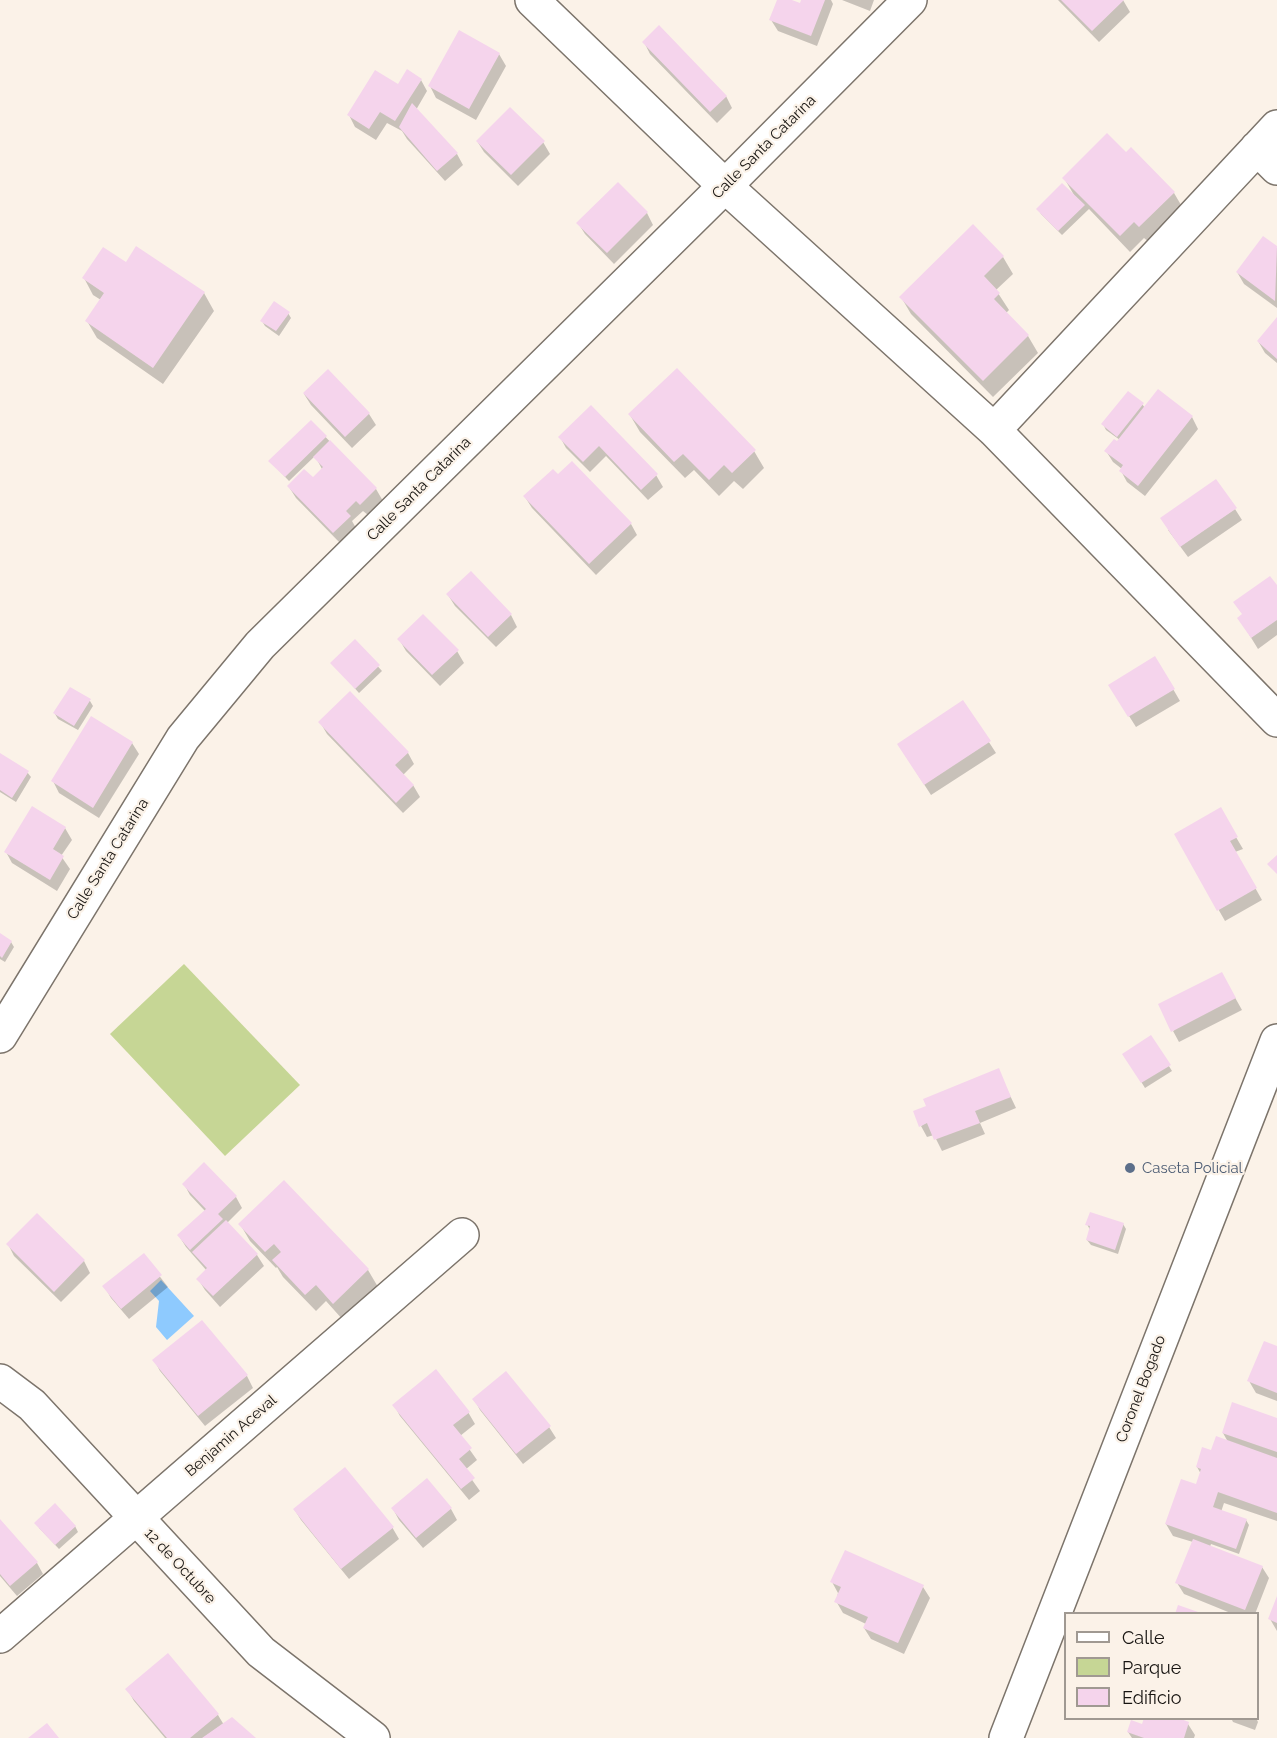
<!DOCTYPE html>
<html>
<head>
<meta charset="utf-8">
<style>
  body { margin:0 }
  #map { position:relative; width:1277px; height:1738px; overflow:hidden; background:#fbf2e8; font-family:Raleway,sans-serif }
  canvas { display:block }
  .legend { position:absolute; left:1064px; top:1612px; width:195px; height:108px; box-sizing:border-box; background:#fbf2e8; border:2px solid #a09992; margin:0; padding:8px 10px; list-style:none; font-size:18px; color:#171411 }
  .legend li { display:flex; align-items:center; gap:12px; height:30px }
  .legend b { width:30px; border:2px solid #a09992 }
</style>
</head>
<body>
<div id="map">
<canvas width="1277" height="1738"></canvas>
<ul class="legend">
<li><b style="height:8px;background:#fff"></b>Calle</li>
<li><b style="height:16px;background:#c6d695"></b>Parque</li>
<li><b style="height:16px;background:#f5d4ec"></b>Edificio</li>
</ul>
</div>
<script>
const ctx = document.querySelector('canvas').getContext('2d');
ctx.lineJoin = 'round';
function fill(path, color) { ctx.fillStyle = color; ctx.fill(path, 'evenodd'); }
const shape = rows => new Path2D(rows.map(r => 'M' + r).join(''));
function trace(path, color, width, dash) { ctx.strokeStyle = color; ctx.lineWidth = width; ctx.lineCap = dash ? 'butt' : 'round'; ctx.setLineDash(dash || []); ctx.stroke(path); }
function drawText(font, color, halo, rows, align = 'center') {
  ctx.font = font + ' Raleway,sans-serif'; ctx.lineWidth = 4.5; ctx.setLineDash([]); ctx.textBaseline = 'middle'; ctx.strokeStyle = halo; ctx.fillStyle = color; for (const [text, x, y, turn = 0] of rows) {
    ctx.save(); ctx.translate(x, y); ctx.rotate((+turn || 0) * Math.PI / 180); ctx.textAlign = isNaN(turn) ? turn : align; if (halo) ctx.strokeText(text, 0, 0); ctx.fillText(text, 0, 0); ctx.restore();
  }
}
const green = shape([
  [184,964,300,1085,225,1156,110,1034]
]);
const water = shape([
  [161,1280,194,1316,167,1340,156,1327,159,1301,150,1291]
]);
const shadow = shape([
  [778,0,788,0,801,5,803,0,831,0,833,4,817,46,778,31,771,20],
  [842,0,874,0,870,11],
  [1058,0,1123,0,1130,12,1099,42],
  [644,42,726,96,732,108,717,123,650,54],
  [499,54,506,66,476,120,436,98,430,86],
  [421,80,427,91,416,110,457,154,463,165,445,181,407,139,402,131,387,123,376,140,355,127,349,115,398,86],
  [477,141,543,142,550,154,518,186,484,152],
  [1126,154,1174,193,1184,210,1150,243,1144,238,1130,252,1089,209,1062,235,1041,214,1038,209,1074,195,1064,178],
  [618,184,647,213,653,225,614,264,585,234,578,223],
  [1263,238,1277,248,1277,308,1244,284,1237,272],
  [1003,257,1013,274,996,290,1009,310,1006,313,1028,336,1038,353,993,397,911,314,901,297],
  [126,264,204,293,214,311,163,384,97,338,87,321,101,300,93,295,84,278],
  [288,313,291,318,279,336,265,326,262,321],
  [1277,320,1277,363,1265,353,1258,341],
  [304,394,369,414,376,425,352,448,311,405],
  [1142,404,1145,408,1192,417,1198,429,1145,496,1127,482,1121,471,1122,469,1113,462,1106,451,1120,440,1106,430,1103,424],
  [591,408,656,475,663,487,648,500,606,456,590,472,566,448,560,437],
  [630,415,754,451,764,468,743,489,734,481,719,496,694,470,685,478,640,432],
  [311,422,376,489,383,501,368,515,363,511,352,521,356,528,340,543,296,498,289,487,313,479,322,469,315,456,289,481,270,461],
  [525,497,631,524,637,535,596,575,532,508],
  [1235,509,1242,520,1188,557,1168,530],
  [471,573,511,615,517,627,496,647,455,606,448,595],
  [1277,588,1277,635,1258,649,1239,618,1243,615,1235,602],
  [399,639,457,651,464,663,440,686,406,651],
  [355,641,382,671,359,693,332,663],
  [1155,658,1180,701,1136,727,1117,697],
  [71,689,90,701,93,706,78,730,58,719,55,714],
  [963,702,996,753,931,795,905,755],
  [320,722,408,753,414,764,403,775,413,785,420,797,403,813,327,734],
  [132,743,139,754,99,818,59,793,53,781],
  [0,756,27,772,31,777,16,802,0,792],
  [1220,810,1243,849,1235,852,1262,900,1225,921,1176,835],
  [65,828,72,840,61,856,70,869,57,891,12,863,6,852],
  [0,935,11,942,14,947,5,962,0,959],
  [1228,985,1242,1010,1179,1042,1173,1031],
  [1151,1037,1172,1071,1145,1088,1124,1054],
  [998,1070,1016,1108,980,1123,985,1134,942,1151,934,1135,927,1137,921,1126],
  [284,1182,368,1270,378,1287,343,1320,326,1301,316,1311,283,1277,277,1267,276,1268,250,1241,240,1224],
  [184,1184,236,1197,242,1208,227,1223,257,1255,264,1266,220,1307,205,1290,198,1279,207,1271,186,1247,179,1236,205,1211,190,1195],
  [37,1215,84,1261,90,1273,61,1302,14,1256,8,1244],
  [1087,1224,1123,1224,1126,1229,1118,1254,1091,1245,1087,1240,1090,1230],
  [143,1255,168,1287,129,1319,111,1298,104,1286],
  [202,1322,247,1376,253,1388,205,1426,160,1371,154,1360],
  [1277,1348,1277,1401,1256,1393,1249,1381],
  [474,1399,549,1427,556,1438,523,1464,480,1410],
  [394,1405,468,1412,475,1424,460,1436,477,1460,465,1470,480,1491,469,1500,400,1416],
  [1277,1419,1277,1521,1224,1503,1221,1512,1246,1520,1249,1525,1239,1554,1211,1544,1210,1547,1262,1567,1269,1578,1255,1614,1233,1614,1184,1594,1177,1583,1193,1542,1173,1536,1166,1524,1196,1486,1201,1474,1197,1467,1212,1452,1228,1442,1223,1433],
  [294,1509,392,1527,399,1539,349,1579,301,1520],
  [393,1509,451,1509,457,1520,423,1548,399,1520],
  [0,1521,37,1563,43,1574,17,1596,0,1576],
  [75,1526,78,1532,59,1549,39,1528],
  [832,1582,923,1587,930,1598,904,1654,871,1639,864,1628,866,1624,843,1613,836,1601,838,1593],
  [1277,1600,1277,1631,1270,1619],
  [127,1689,218,1715,224,1725,253,1738,165,1738,134,1701],
  [1231,1718,1256,1718,1258,1722,1255,1730,1233,1722],
  [1188,1724,1195,1735,1194,1738,1132,1738,1128,1732,1143,1726]
]);
const building = shape([
  [777,0,792,0,800,3,801,0,825,0,811,36,769,20],
  [1061,0,1124,0,1092,31],
  [659,25,727,96,710,112,642,42],
  [459,30,500,53,469,109,428,86],
  [407,69,422,79,395,121,380,112,369,129,347,115,375,70,398,84],
  [412,103,458,153,437,171,399,127],
  [510,107,545,141,511,175,476,141],
  [1107,133,1126,152,1131,147,1175,192,1139,227,1134,222,1120,236,1062,178],
  [618,182,648,212,607,253,576,223],
  [1062,183,1085,205,1058,231,1036,209],
  [973,224,1004,256,984,276,1000,293,994,299,1029,335,983,381,899,297],
  [1263,236,1277,246,1275,301,1236,272],
  [136,246,205,292,153,368,85,321,104,293,82,278,103,247,126,262],
  [274,301,290,312,276,331,260,321],
  [1277,317,1277,359,1257,341],
  [677,368,756,450,732,473,724,465,709,480,683,454,674,462,628,414],
  [328,369,370,413,345,437,303,393],
  [1158,389,1193,416,1138,486,1119,471,1123,465,1104,451,1114,439,1117,441],
  [1128,391,1144,403,1117,437,1101,424],
  [591,405,658,474,641,490,599,446,583,462,558,437],
  [311,420,327,436,285,477,268,461],
  [330,440,377,488,360,505,356,501,346,511,351,516,333,533,287,486,304,469,313,477,323,467,313,457],
  [572,461,632,523,589,564,523,496,553,469,558,474],
  [1216,479,1237,508,1180,547,1160,518],
  [471,571,512,614,488,637,446,594],
  [1270,576,1277,585,1277,620,1251,638,1237,618,1242,614,1233,602],
  [423,614,459,650,432,675,397,639],
  [355,639,380,665,355,689,330,663],
  [1155,656,1175,689,1128,717,1108,685],
  [70,687,91,699,74,726,53,713],
  [350,691,409,752,395,765,414,785,396,803,318,722],
  [963,700,991,741,924,785,897,744],
  [91,716,133,742,93,808,51,781],
  [0,753,29,771,12,798,0,790],
  [32,806,66,827,53,849,64,856,50,880,4,852],
  [1221,807,1238,837,1230,841,1257,888,1217,911,1174,834],
  [1277,855,1277,874,1267,864],
  [0,933,12,941,2,958,0,956],
  [1222,972,1236,998,1171,1032,1158,1004],
  [1151,1035,1171,1065,1141,1083,1122,1054],
  [999,1068,1011,1097,975,1111,980,1123,934,1140,927,1123,919,1127,913,1111,926,1106,923,1099],
  [204,1162,237,1196,218,1214,223,1219,190,1250,177,1235,206,1209,182,1184],
  [284,1180,369,1269,333,1304,316,1285,305,1295,272,1260,281,1252,274,1244,265,1252,238,1224],
  [1090,1212,1124,1223,1115,1250,1086,1240,1090,1226,1085,1225],
  [37,1213,85,1260,54,1292,6,1244],
  [226,1220,258,1254,213,1296,196,1279,207,1268,192,1252],
  [144,1253,162,1275,121,1309,102,1286],
  [202,1320,248,1375,198,1416,152,1360],
  [1264,1341,1277,1346,1277,1393,1247,1381],
  [436,1369,470,1412,453,1425,472,1448,459,1459,475,1478,461,1489,392,1405],
  [506,1371,551,1426,516,1454,472,1399],
  [1232,1402,1277,1418,1277,1452,1222,1433],
  [1216,1436,1277,1458,1277,1513,1218,1492,1213,1507,1247,1519,1236,1549,1165,1524,1181,1479,1196,1484,1201,1469,1196,1467,1202,1447,1211,1450],
  [345,1467,394,1527,341,1569,293,1509],
  [427,1478,452,1508,416,1538,391,1508],
  [55,1503,76,1526,55,1545,34,1523],
  [0,1519,38,1562,10,1586,0,1574],
  [1193,1539,1263,1566,1245,1610,1175,1583],
  [845,1550,924,1585,898,1643,863,1628,868,1617,834,1602,841,1587,830,1582],
  [1277,1596,1277,1623,1268,1619],
  [1178,1605,1201,1613,1201,1614,1175,1614],
  [168,1653,219,1714,190,1738,167,1738,125,1689],
  [232,1717,256,1738,202,1738],
  [1144,1718,1178,1718,1189,1722,1184,1738,1144,1738,1127,1732,1131,1720,1142,1724],
  [47,1723,59,1738,28,1738]
]);
const minor = shape([
  [532,0,725,186,994,430,1277,720],
  [1257,148,1277,168],
  [994,430,1277,127],
  [0,1036,183,738,260,645,725,186,910,0],
  [0,1381,32,1405,261,1652,373,1738],
  [0,1636,462,1235],
  [1006,1738,1277,1041]
]);
const markers = [
  [1130,1168,6,"#5c6f8a"]
];
const streetNames = [
  ["Calle Santa Catarina",764,147,-45],
  ["Calle Santa Catarina",419,489,-45],
  ["Calle Santa Catarina",108,859,-58],
  ["Coronel Bogado",1141,1389,-69],
  ["Benjamin Aceval",231,1436,-41],
  ["12 de Octubre",180,1566,47]
];
const serviceNames = [
  ["Caseta Policial",1142,1168]
];
fill(green, '#c6d695');
fill(water, '#8ecafe');
fill(shadow, '#0003');
fill(building, '#f5d4ec');
trace(minor, '#7c746b', 36);
trace(minor, '#fff', 33);
for (const [x, y, r, color] of markers) { const dot = new Path2D(); dot.arc(x, y, r, 0, 2 * Math.PI); ctx.fillStyle = color; ctx.fill(dot); trace(dot, '#fbf2e8', 2); }
drawText('15px', '#171411', '#fbf2e8', streetNames);
drawText('15px', '#4e5e75', '#fbf2e8', serviceNames, 'left');
</script>
</body>
</html>
